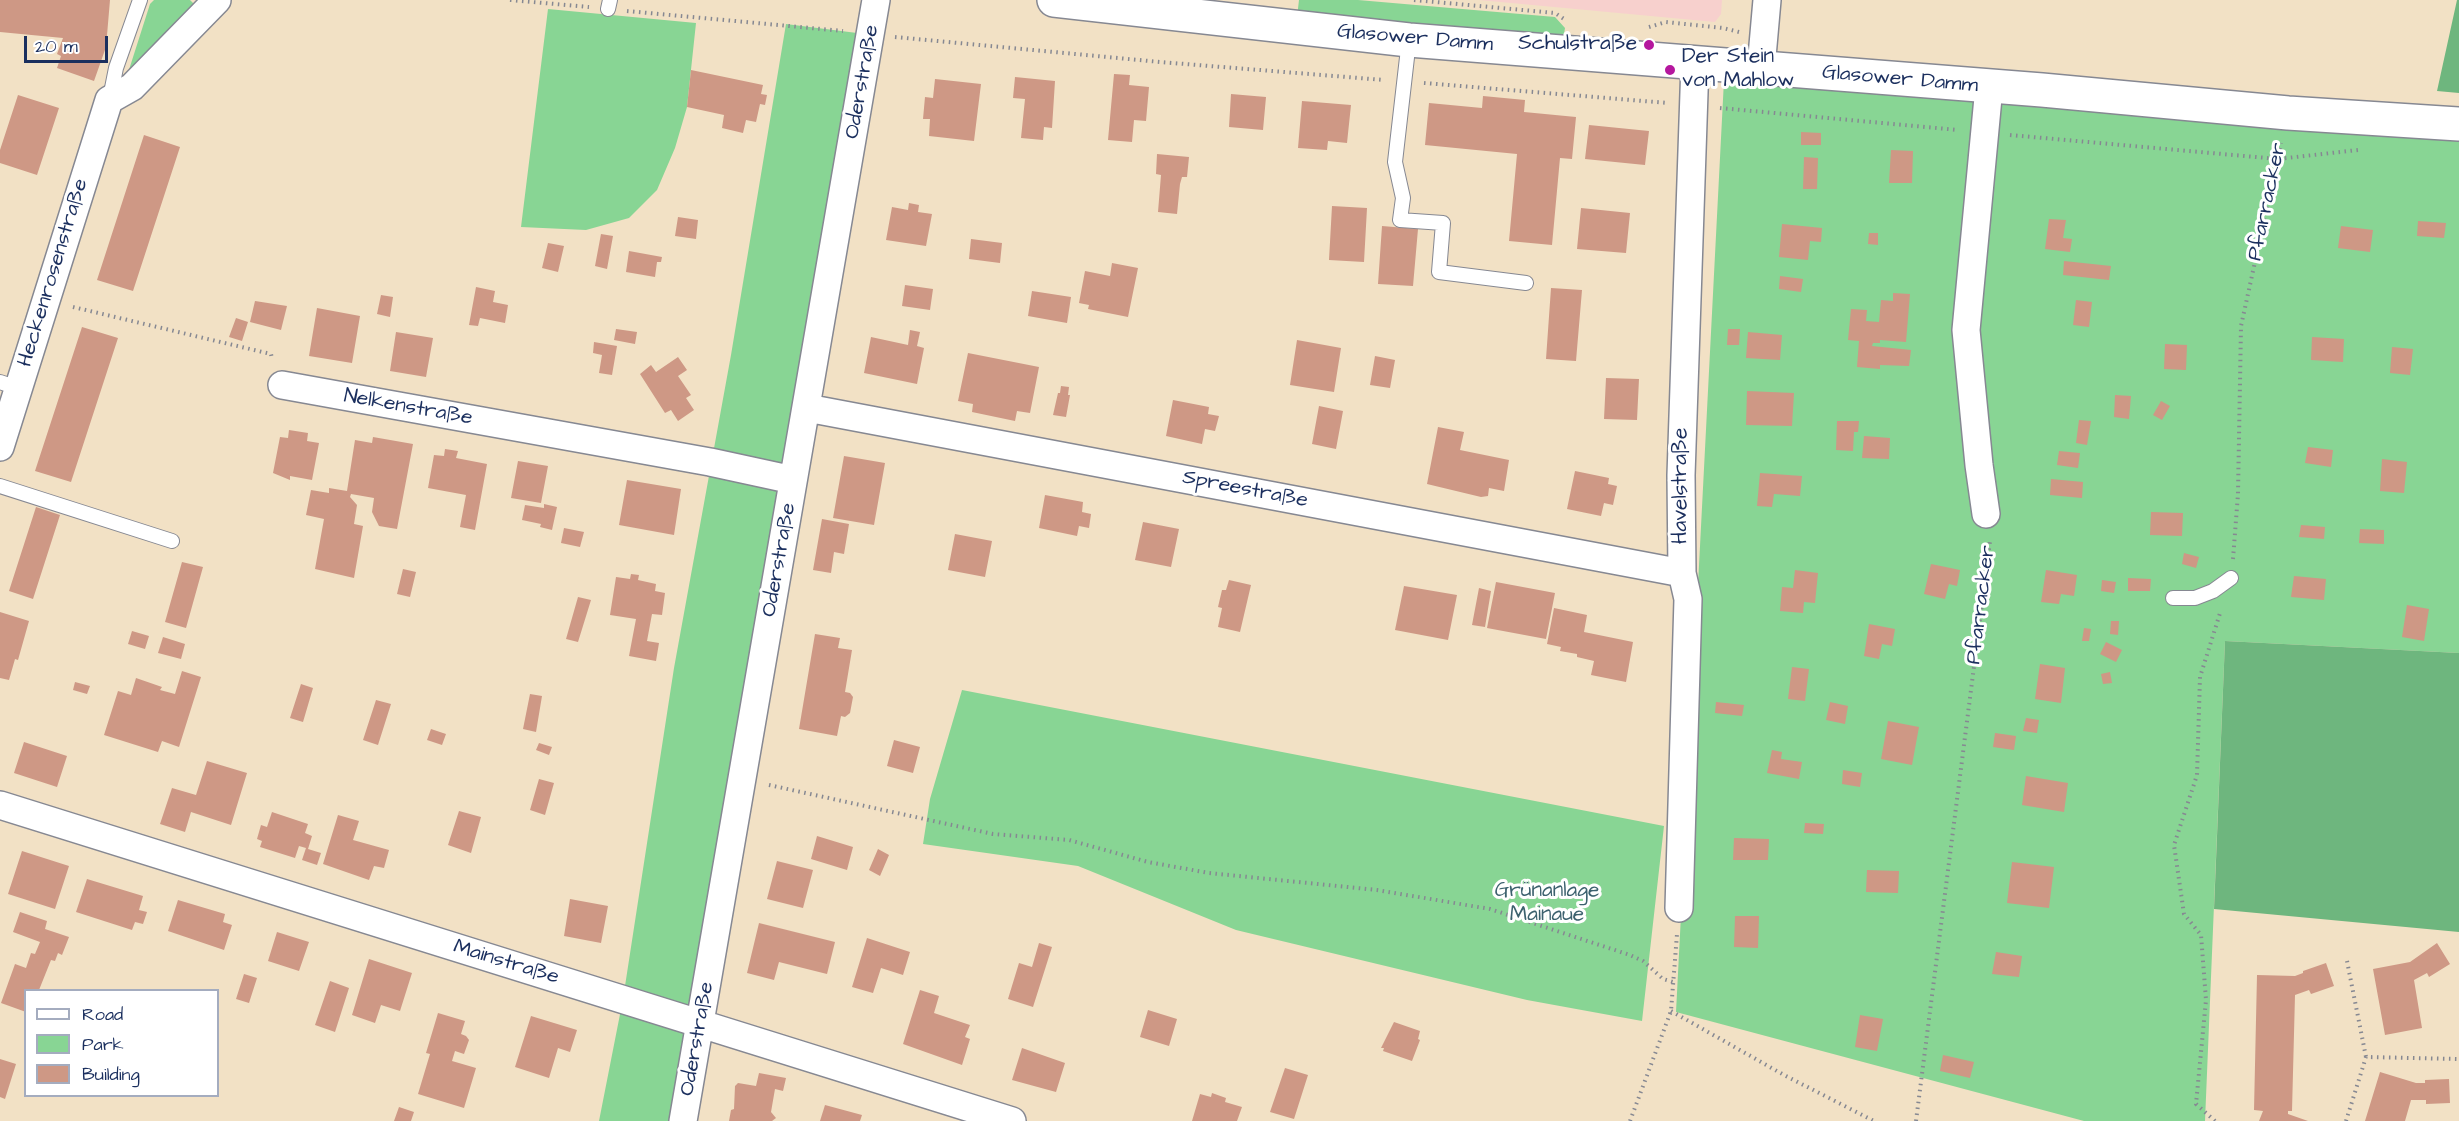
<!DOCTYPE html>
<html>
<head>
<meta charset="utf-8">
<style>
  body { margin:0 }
  #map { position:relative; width:2459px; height:1121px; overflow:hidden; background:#f2e1c5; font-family:"Architects Daughter",sans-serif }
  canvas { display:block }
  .legend { position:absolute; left:24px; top:989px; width:195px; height:108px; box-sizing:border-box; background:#fff; border:2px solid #a4acbf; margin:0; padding:8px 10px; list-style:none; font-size:18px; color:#1b2f5e }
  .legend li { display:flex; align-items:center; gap:12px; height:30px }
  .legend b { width:30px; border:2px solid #a4acbf }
  .scale { position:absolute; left:24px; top:36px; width:84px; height:27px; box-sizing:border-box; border:3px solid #1b2f5e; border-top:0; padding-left:8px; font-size:18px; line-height:21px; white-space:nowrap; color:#1b2f5e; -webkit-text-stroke:4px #fff; paint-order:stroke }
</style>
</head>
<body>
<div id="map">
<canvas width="2459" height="1121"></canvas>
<ul class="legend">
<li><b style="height:8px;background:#fff"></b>Road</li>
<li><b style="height:16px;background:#88d594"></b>Park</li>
<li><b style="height:16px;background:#ce9885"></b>Building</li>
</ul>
<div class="scale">20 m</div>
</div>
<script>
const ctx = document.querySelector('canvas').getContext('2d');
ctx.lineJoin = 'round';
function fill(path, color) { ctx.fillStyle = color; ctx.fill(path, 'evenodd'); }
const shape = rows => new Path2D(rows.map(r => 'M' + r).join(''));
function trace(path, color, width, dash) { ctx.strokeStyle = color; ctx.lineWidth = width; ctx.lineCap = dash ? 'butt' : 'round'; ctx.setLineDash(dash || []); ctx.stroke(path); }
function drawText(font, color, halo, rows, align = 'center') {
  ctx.font = font + ' "Architects Daughter",sans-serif'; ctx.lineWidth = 6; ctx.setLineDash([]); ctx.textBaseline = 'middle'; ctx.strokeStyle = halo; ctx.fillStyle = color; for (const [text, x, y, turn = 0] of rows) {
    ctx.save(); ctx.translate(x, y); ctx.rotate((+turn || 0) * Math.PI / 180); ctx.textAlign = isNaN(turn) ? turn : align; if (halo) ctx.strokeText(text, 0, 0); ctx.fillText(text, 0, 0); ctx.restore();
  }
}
const built = shape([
  [1479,0,1722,0,1721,14,1715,22]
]);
const green = shape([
  [154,0,190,0,198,8,127,76,150,4],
  [1299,0,1358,0,1555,17,1565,28,1563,40,1297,17],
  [548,9,696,23,687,107,675,148,657,190,629,218,586,230,521,227],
  [786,24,857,33,671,1121,599,1121,623,999,674,668,731,355],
  [1724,80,2459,139,2459,653,2225,641,2205,1121,2084,1121,1676,1012],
  [962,690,1664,826,1642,1021,1527,1000,1236,930,1078,866,923,844,930,799]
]);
const forest = shape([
  [2457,0,2459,0,2459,93,2437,91],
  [2225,641,2459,653,2459,932,2214,909]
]);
const building = shape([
  [0,0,110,0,106,47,94,81,57,68,61,56,57,54,63,38,0,32],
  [691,70,763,85,761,94,767,95,765,105,760,104,756,122,746,120,743,133,722,128,724,115,687,107],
  [1114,74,1130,75,1129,85,1149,87,1146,121,1134,120,1132,142,1108,140],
  [1015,77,1055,81,1052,128,1044,127,1043,140,1021,138,1025,99,1013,98],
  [935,79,981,84,974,141,929,136,930,119,923,119,925,97,933,98],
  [1231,94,1266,97,1263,130,1229,127],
  [18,95,59,108,37,175,0,163,0,150],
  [1483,96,1525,100,1524,112,1576,117,1572,159,1560,158,1552,245,1509,241,1517,154,1425,145,1429,103,1482,108],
  [1302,101,1351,105,1347,143,1328,141,1327,150,1298,148],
  [1589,125,1649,131,1645,165,1585,159],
  [1801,132,1821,133,1821,145,1801,145],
  [144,135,180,147,133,291,97,280],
  [1891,150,1913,151,1912,183,1889,183],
  [1157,154,1189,157,1187,177,1182,177,1180,184,1177,214,1158,212,1161,175,1156,174],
  [1804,157,1818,158,1817,189,1803,189],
  [909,203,919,205,918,212,932,214,926,246,886,240,892,207,908,210],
  [1332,206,1367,208,1364,262,1329,260],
  [1581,208,1630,213,1626,253,1577,249],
  [678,217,698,220,696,239,675,236],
  [2049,219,2066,220,2063,238,2072,239,2070,252,2045,249],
  [2418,221,2446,223,2444,238,2417,236],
  [1782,224,1822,228,1821,242,1810,241,1808,260,1779,257],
  [1382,226,1418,229,1413,286,1378,284],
  [2341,226,2373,230,2370,252,2338,248],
  [1869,233,1878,233,1878,245,1868,244],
  [601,234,613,236,607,269,595,266],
  [971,239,1002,243,1000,263,969,259],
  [548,243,564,246,558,272,542,268],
  [629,251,662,257,661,262,657,262,655,277,626,272],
  [2064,261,2111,266,2109,280,2063,275],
  [1112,263,1138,268,1128,317,1088,309,1089,305,1079,303,1085,271,1110,276],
  [1780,276,1803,279,1801,292,1779,289],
  [905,285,933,289,930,310,902,306],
  [476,287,495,291,493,302,508,305,505,323,480,318,478,326,469,325],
  [1551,288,1582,290,1576,361,1546,359],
  [1032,291,1071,297,1067,323,1028,316],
  [1893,293,1910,294,1906,342,1880,340,1880,343,1873,343,1872,346,1911,350,1909,366,1880,365,1880,369,1857,367,1859,341,1848,340,1851,309,1867,310,1866,321,1879,322,1881,300,1893,301],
  [381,295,393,297,390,317,377,314],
  [2076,300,2092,302,2089,327,2073,325],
  [255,301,287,306,281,330,250,322],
  [317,308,360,316,352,363,309,356],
  [236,318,248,322,242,341,229,337],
  [82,327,118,338,71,482,35,471],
  [616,329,637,332,635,344,614,340],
  [1728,329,1740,329,1739,345,1727,345],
  [910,330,920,332,917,346,924,348,917,384,864,373,871,337,908,345],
  [396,332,433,338,426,377,390,371],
  [1748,332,1782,335,1780,360,1746,358],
  [2312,337,2344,339,2343,362,2311,360],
  [1297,340,1341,348,1334,392,1290,385],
  [594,342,617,346,612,375,599,373,602,355,593,353],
  [2165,344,2187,345,2186,370,2164,369],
  [2392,347,2413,349,2410,375,2390,373],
  [968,353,1039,367,1030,413,1017,411,1015,421,972,412,973,404,958,401],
  [1375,356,1395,360,1390,388,1370,385],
  [678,357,687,370,678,376,691,395,686,398,694,410,678,421,671,410,665,413,640,374,651,365,656,372],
  [1606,378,1639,379,1637,420,1604,419],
  [1061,386,1069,387,1068,395,1070,395,1066,417,1053,415,1058,393,1060,393],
  [1747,391,1794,393,1792,426,1746,425],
  [2115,395,2131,396,2129,419,2114,417],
  [1173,400,1209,407,1208,414,1219,416,1215,431,1205,429,1202,444,1166,436],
  [2161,401,2170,406,2162,420,2153,415],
  [1319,406,1343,411,1336,449,1312,444],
  [2079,420,2091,421,2087,445,2076,443],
  [1837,421,1859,421,1858,432,1854,432,1853,451,1836,450],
  [1438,427,1464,432,1460,450,1509,460,1504,491,1489,488,1488,496,1481,497,1427,484],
  [289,430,308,433,307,441,319,443,312,480,290,476,290,480,273,473,280,437,288,438],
  [1864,436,1890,438,1889,459,1862,458],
  [373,437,413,444,397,529,379,526,372,512,374,498,351,494,350,497,357,505,354,524,363,526,354,578,315,569,324,519,306,515,311,490,329,493,329,488,347,491,355,440,372,443],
  [2308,447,2333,450,2331,467,2305,463],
  [445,449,458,451,456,458,487,464,475,530,460,527,466,495,428,488,434,455,444,456],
  [2059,451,2080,453,2078,468,2057,465],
  [844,456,885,463,874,525,833,518],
  [2382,459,2407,462,2404,493,2380,491],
  [518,461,548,466,541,503,511,498],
  [1575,471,1609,478,1608,484,1617,486,1613,505,1604,503,1601,516,1567,509],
  [1760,473,1802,476,1800,496,1774,494,1772,507,1757,506],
  [2051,479,2083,482,2082,498,2050,495],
  [627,480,681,489,674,535,619,525],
  [1045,495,1083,502,1082,512,1091,514,1089,528,1079,526,1077,536,1039,528],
  [544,504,557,507,552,530,540,527,541,524,522,520,525,505,544,508],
  [36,507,60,515,33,599,9,591],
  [2151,512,2183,513,2182,536,2150,535],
  [822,519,849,524,844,554,834,552,831,573,813,570],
  [1143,522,1179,529,1171,567,1135,560],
  [2301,525,2325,527,2324,539,2299,537],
  [564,528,584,532,580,547,561,543],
  [2360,529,2384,530,2384,544,2359,543],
  [955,534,992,541,985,577,948,570],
  [2184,553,2199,557,2196,568,2182,564],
  [182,562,203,567,186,628,165,622],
  [1931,564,1960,570,1957,586,1949,584,1945,599,1924,594],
  [403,569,416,572,410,597,397,594],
  [1795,570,1818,573,1815,603,1804,602,1803,613,1780,611,1782,587,1793,588],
  [2046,570,2077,575,2074,596,2061,594,2059,604,2041,602],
  [631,574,639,575,638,580,656,584,655,591,665,593,662,615,652,614,647,641,659,643,656,661,629,656,636,619,610,615,616,577,630,579],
  [2294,576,2326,579,2324,600,2291,597],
  [2128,578,2151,579,2150,591,2128,591],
  [1229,580,1251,585,1240,632,1218,627,1222,608,1218,607,1222,590,1226,590],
  [2102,580,2116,582,2114,593,2101,591],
  [1496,582,1555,593,1546,639,1487,628],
  [1404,586,1457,595,1448,640,1395,630],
  [1479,588,1491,591,1485,627,1472,625],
  [578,597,591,600,578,642,566,639],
  [2407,605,2429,609,2424,641,2402,637],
  [1554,608,1587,615,1584,632,1633,642,1626,682,1591,675,1594,661,1577,657,1577,654,1560,651,1561,647,1547,644],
  [0,612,29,621,18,660,15,659,9,680,0,678],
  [2111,621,2119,621,2118,635,2110,634],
  [1869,624,1895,629,1892,646,1882,644,1879,659,1864,656],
  [2084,628,2091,629,2089,641,2082,641],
  [132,631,149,636,145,649,128,644],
  [815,634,840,638,838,648,852,650,845,692,850,693,853,697,850,713,845,717,841,716,837,736,799,729],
  [163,637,185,644,181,659,158,653],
  [2106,642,2122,650,2116,662,2100,654],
  [2040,664,2065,668,2061,703,2035,699],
  [1792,667,1809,669,1805,701,1788,699],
  [182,671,201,677,179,747,162,741,158,752,104,735,118,691,131,695,136,678,162,687,160,690,175,694],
  [2110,672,2112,683,2103,684,2101,674],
  [75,682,90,686,87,694,73,690],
  [301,684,313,688,303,722,290,718],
  [530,694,542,696,536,732,523,729],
  [376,700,391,704,378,745,363,740],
  [1716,702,1744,705,1742,716,1715,713],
  [1830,702,1848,706,1845,724,1826,720],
  [2026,718,2039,720,2037,733,2023,731],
  [1888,721,1919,727,1912,765,1881,759],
  [431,729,446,734,442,745,427,740],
  [1995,733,2016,736,2014,750,1993,747],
  [894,740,920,747,913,773,887,766],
  [24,742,67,756,57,787,14,773],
  [539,743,552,747,549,755,536,750],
  [1772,750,1782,752,1781,759,1802,762,1799,779,1767,773],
  [207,761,247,773,231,825,191,812,185,832,160,824,172,788,196,795],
  [1843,770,1862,773,1860,787,1842,784],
  [2026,776,2068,783,2064,812,2022,805],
  [539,779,554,783,545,815,530,810],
  [459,811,481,817,471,853,448,845],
  [272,812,308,824,305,833,312,836,308,849,321,853,317,865,302,860,306,848,299,846,295,858,260,847,262,841,257,839,261,825,267,827],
  [338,815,359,821,353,840,389,850,384,868,374,866,369,880,323,864],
  [1805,823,1824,824,1823,834,1804,833],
  [817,836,853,847,847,870,811,859],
  [1734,838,1769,839,1768,860,1733,860],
  [878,849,889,855,880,876,869,870],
  [22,851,69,866,55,909,8,894],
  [777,861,813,870,803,908,767,899],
  [2012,862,2054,867,2049,908,2007,903],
  [1867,870,1899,871,1898,893,1866,892],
  [87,879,143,896,139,910,147,912,143,924,135,922,132,930,76,912],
  [570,899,608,906,601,943,564,936],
  [178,900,225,914,223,922,232,925,224,950,168,931],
  [20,912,47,921,45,929,69,937,62,955,58,953,55,961,51,960,39,990,26,990,26,1012,1,1003,15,964,26,968,31,953,35,954,40,942,13,932],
  [1735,916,1759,916,1758,948,1734,947],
  [759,923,835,942,827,974,779,962,774,980,747,973],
  [277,932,309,942,299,971,268,961],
  [867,938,910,952,903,975,881,968,873,993,852,987],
  [1039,943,1052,947,1033,1007,1008,999,1019,963,1032,967],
  [2437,943,2450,964,2429,977,2427,973,2414,980,2422,1028,2385,1035,2373,969,2410,962],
  [1996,952,2022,956,2019,977,1992,974],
  [369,959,412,973,400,1011,381,1005,375,1023,352,1015],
  [2326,963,2334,986,2311,994,2309,990,2295,995,2292,1111,2288,1111,2288,1114,2308,1121,2259,1121,2263,1111,2254,1110,2257,975,2295,976,2303,973,2303,971],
  [244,974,257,978,249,1003,236,999],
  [330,981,349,988,335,1032,315,1025],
  [920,990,939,996,934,1013,970,1025,965,1037,970,1039,962,1065,903,1044],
  [1148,1010,1177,1019,1169,1046,1140,1037],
  [438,1013,465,1021,461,1034,466,1036,469,1040,464,1054,455,1051,452,1061,476,1068,464,1108,418,1094,430,1054,426,1053],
  [1860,1015,1883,1019,1877,1051,1855,1047],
  [531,1016,577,1030,570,1052,558,1048,549,1078,515,1067],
  [1394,1022,1420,1031,1418,1039,1420,1040,1412,1061,1383,1051,1384,1048,1381,1048],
  [1022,1048,1065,1063,1056,1092,1012,1080],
  [1943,1055,1974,1062,1970,1078,1940,1071],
  [0,1059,16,1064,5,1099,0,1097],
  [1285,1068,1308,1075,1294,1119,1270,1112],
  [2380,1072,2416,1083,2425,1083,2425,1080,2449,1079,2450,1103,2426,1104,2426,1100,2411,1100,2405,1121,2365,1121],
  [759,1073,786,1078,783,1091,775,1089,771,1112,776,1118,772,1121,729,1121,731,1110,734,1109,735,1086,738,1083,756,1086],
  [1212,1093,1226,1098,1225,1102,1242,1107,1237,1121,1192,1121,1200,1094,1211,1097],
  [825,1105,862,1115,860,1121,820,1121],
  [399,1107,414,1112,411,1121,394,1121]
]);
const path = shape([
  [510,0,589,7],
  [1414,0,1555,13,1567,21],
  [627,11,843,31],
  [1649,27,1666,22,1723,28,1739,32],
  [895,37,1160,62,1384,80],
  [1424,83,1668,103],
  [1720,108,1958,130],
  [2010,135,2278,159,2358,150],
  [73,307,271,354,272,359],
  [2233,559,2238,494,2241,326,2281,143],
  [769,785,993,834,1069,840,1148,862,1209,873,1377,890,1490,909,1630,955,1643,961,1663,979,1673,982],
  [2347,961,2366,1057],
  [1671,1011,1784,1075,1874,1121],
  [1630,1121,1671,1011,1677,934],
  [1916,1121,1990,541],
  [2215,1121,2196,1104,2206,1000,2201,935,2184,914,2174,845,2197,775,2200,677,2221,610],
  [2346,1121,2366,1057,2459,1059]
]);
const lane = shape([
  [608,9,610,0],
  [1409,40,1395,162,1403,198,1400,220,1443,223,1439,272,1526,283],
  [110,98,116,68,140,0],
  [0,382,18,388],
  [0,486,172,541],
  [2173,598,2195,598,2213,591,2231,578]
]);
const street = shape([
  [1761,68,1767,0],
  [282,385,710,462,793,480],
  [807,408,1682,573],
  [0,447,109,100,132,87,217,0],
  [1986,514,1979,465,1966,330,1989,87],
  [0,805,1012,1121],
  [1679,908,1688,599,1682,573,1681,475,1695,63],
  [683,1121,876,0]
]);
const secondary = shape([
  [1054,0,1409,40,2042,90,2288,113,2459,124]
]);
const markers = [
  [1649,45,6,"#b5179e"],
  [1670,70,6,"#b5179e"]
];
const streetNames = [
  ["Glasower Damm",1415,39,5],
  ["Glasower Damm",1900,80,5],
  ["Oderstraße",863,82,-80],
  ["Pfarracker",2268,202,-78],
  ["Heckenrosenstraße",54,273,-73],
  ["Nelkenstraße",408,408,10],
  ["Havelstraße",1682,486,-90],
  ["Spreestraße",1245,490,11],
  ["Oderstraße",780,560,-80],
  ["Pfarracker",1982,605,-83],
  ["Mainstraße",506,963,17],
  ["Oderstraße",698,1039,-80]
];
const poiNames = [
  ["Schulstraße",1637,45],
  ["Der Stein",1682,58,"left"],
  ["von Mahlow",1682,82,"left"]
];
const parkNames = [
  ["Grünanlage",1547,892],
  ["Mainaue",1547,916]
];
fill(built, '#f7d0cd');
fill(green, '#88d594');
fill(forest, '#6eb67e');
fill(building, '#ce9885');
trace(lane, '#868892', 16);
trace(street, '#868892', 30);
trace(secondary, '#868892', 36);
trace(path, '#868892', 4, [1.5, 4.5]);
trace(lane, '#fff', 14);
trace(street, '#fff', 27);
trace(secondary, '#fff', 33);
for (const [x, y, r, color] of markers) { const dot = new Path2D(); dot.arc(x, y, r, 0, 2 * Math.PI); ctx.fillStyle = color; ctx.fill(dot); trace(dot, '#fff', 2); }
drawText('21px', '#1b2f5e', '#fff', streetNames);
drawText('21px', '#1b2f5e', '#fff', poiNames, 'right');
drawText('21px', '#3c616e', '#fff', parkNames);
</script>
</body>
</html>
